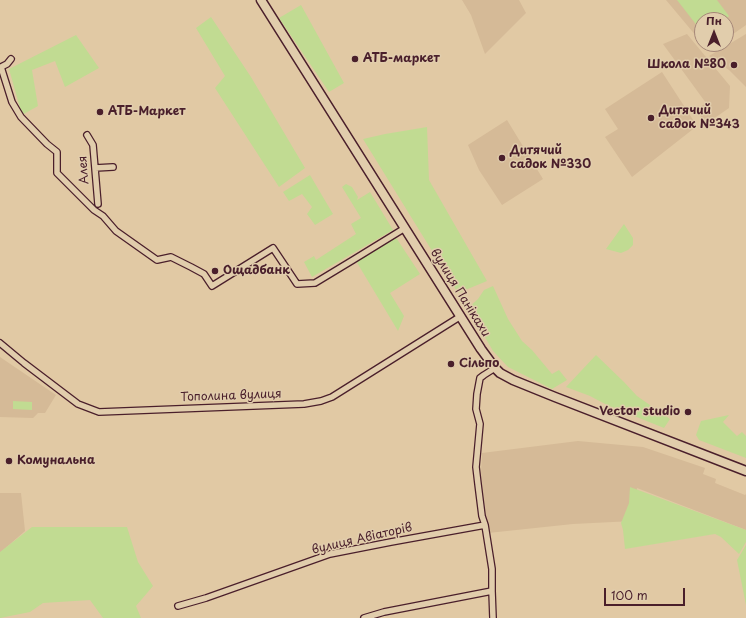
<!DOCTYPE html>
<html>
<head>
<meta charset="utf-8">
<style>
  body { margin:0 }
  #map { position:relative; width:746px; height:618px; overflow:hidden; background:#e1c9a4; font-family:"Playpen Sans",sans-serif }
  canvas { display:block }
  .north { position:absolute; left:694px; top:12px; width:40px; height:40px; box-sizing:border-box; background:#e1cdac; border:1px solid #a58778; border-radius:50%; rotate:0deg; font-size:11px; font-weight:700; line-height:16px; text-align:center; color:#4a1f2b }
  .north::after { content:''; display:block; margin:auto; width:14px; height:18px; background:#4a1f2b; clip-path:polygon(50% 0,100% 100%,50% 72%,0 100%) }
  .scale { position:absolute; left:604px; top:588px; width:81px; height:18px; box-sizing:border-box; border:2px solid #4a1f2b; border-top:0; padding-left:5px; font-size:12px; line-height:14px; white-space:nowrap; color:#4a1f2b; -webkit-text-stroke:3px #e1cdac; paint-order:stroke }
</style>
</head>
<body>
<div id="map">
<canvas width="746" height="618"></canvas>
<div class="north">Пн</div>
<div class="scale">100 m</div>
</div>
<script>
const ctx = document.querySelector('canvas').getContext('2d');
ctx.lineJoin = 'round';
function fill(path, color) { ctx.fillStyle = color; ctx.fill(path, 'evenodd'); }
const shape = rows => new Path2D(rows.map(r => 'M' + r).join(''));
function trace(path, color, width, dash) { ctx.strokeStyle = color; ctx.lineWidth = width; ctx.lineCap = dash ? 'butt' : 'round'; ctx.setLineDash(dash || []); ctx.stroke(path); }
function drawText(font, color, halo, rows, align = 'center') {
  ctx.font = font + ' "Playpen Sans",sans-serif'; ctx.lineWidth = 3; ctx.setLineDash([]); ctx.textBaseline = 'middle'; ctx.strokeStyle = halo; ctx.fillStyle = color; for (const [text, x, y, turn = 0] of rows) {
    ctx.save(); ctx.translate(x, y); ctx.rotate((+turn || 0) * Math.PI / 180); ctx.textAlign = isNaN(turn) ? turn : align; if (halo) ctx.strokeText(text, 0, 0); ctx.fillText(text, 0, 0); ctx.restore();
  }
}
const built = shape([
  [462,0,519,0,526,13,485,54,471,15],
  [666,0,746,0,746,25,726,39,726,20,702,20,702,43],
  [687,34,730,86,729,108,706,124,696,110,706,103,663,44],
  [746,34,746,87,729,70,709,56],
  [662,72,697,126,632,177,605,137,618,129,605,109],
  [507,120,543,179,502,205,479,170,468,145],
  [0,357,56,395,45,413,38,413,33,418,0,417],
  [578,441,643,447,705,468,703,474,716,479,715,483,745,495,746,494,746,530,637,488,633,521,573,524,488,533,481,473,482,453],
  [0,493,21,493,25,531,1,552,0,552]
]);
const green = shape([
  [677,0,717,0,729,16,725,20,702,20,702,32],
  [301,5,344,83,329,92,279,18],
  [211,17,251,77,305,168,279,187,215,88,225,76,196,28],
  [76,35,99,68,65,87,55,61,32,70,38,106,22,115,9,69],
  [427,127,429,180,487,281,458,293,363,139,385,134],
  [310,175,333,214,315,225,307,214,312,207,302,194,289,201,283,192],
  [346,184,352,187,358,197,357,200,370,192,393,230,312,277,304,262,314,256,316,260,356,234,351,224,361,218,342,187],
  [624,224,633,238,633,245,628,250,621,253,606,249],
  [395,236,420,274,390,293,404,316,398,331,356,261],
  [493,286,508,319,522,341,532,350,552,374,559,370,567,380,552,389,508,367,493,351,468,308,478,299,484,290],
  [596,355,624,382,637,396,670,419,664,428,607,405,590,396,566,387],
  [13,401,32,402,32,410,13,409],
  [729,415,723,422,737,436,742,432,746,436,746,458,699,440,696,435,701,421],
  [630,487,746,530,746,542,739,554,721,537,715,534,625,549,623,530,621,523,629,503],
  [32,527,127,527,138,562,153,586,136,606,141,618,103,618,90,600,43,603,30,612,0,618,0,552],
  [746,545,746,605,737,560]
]);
const street = shape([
  [11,59,7,64,1,67,12,102,21,117,47,144,57,152,57,173,94,210,103,216,116,231,157,260,171,257,191,267,204,274,212,286,273,248,297,284,315,283,353,260,405,228],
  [87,135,93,145,98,204],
  [95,168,113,167],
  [0,343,24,363,78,404,99,412,304,404,321,401,332,397,461,316],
  [178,606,206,598,330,554,391,542,485,525],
  [364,618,384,612,492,591],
  [493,618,492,591,492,569,485,525,482,516,478,484,476,467,480,424,476,409,477,394,480,378,484,375,495,368]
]);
const secondary = shape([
  [261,0,481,349,495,368,500,373,513,380,555,397,746,471]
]);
const markers = [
  [355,59,4,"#4a1f2b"],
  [734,65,4,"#4a1f2b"],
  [100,112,4,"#4a1f2b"],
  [651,118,4,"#4a1f2b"],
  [502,158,4,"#4a1f2b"],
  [215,271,4,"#4a1f2b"],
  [451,364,4,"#4a1f2b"],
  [688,412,4,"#4a1f2b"],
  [9,461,4,"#4a1f2b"]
];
const poiNames = [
  ["АТБ-маркет",363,59],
  ["Школа №80",726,65,"right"],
  ["Дитячий",659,111],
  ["садок №343",659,125],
  ["АТБ-Маркет",108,112],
  ["Дитячий",510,151],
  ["садок №330",510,165],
  ["Ощадбанк",223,271],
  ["Сільпо",459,364],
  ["Vector studio",680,412,"right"],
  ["Комунальна",17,461]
];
const streetNames = [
  ["Алея",84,170,-94],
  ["вулиця Панікахи",460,293,58],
  ["Тополина вулиця",231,396,-2],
  ["вулиця Авіаторів",362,539,-13]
];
fill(built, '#d5ba97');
fill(green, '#c1db92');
trace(street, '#4a1f2b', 8);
trace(secondary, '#4a1f2b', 11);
trace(street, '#e1cdac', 5.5);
trace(secondary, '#e1cdac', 8);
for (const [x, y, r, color] of markers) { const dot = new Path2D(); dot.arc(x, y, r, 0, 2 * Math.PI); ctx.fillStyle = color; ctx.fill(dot); trace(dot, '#e1cdac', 1.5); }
drawText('bold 12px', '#4a1f2b', '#e1cdac', poiNames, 'left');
drawText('12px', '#4a1f2b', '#e1cdac', streetNames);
</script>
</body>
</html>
